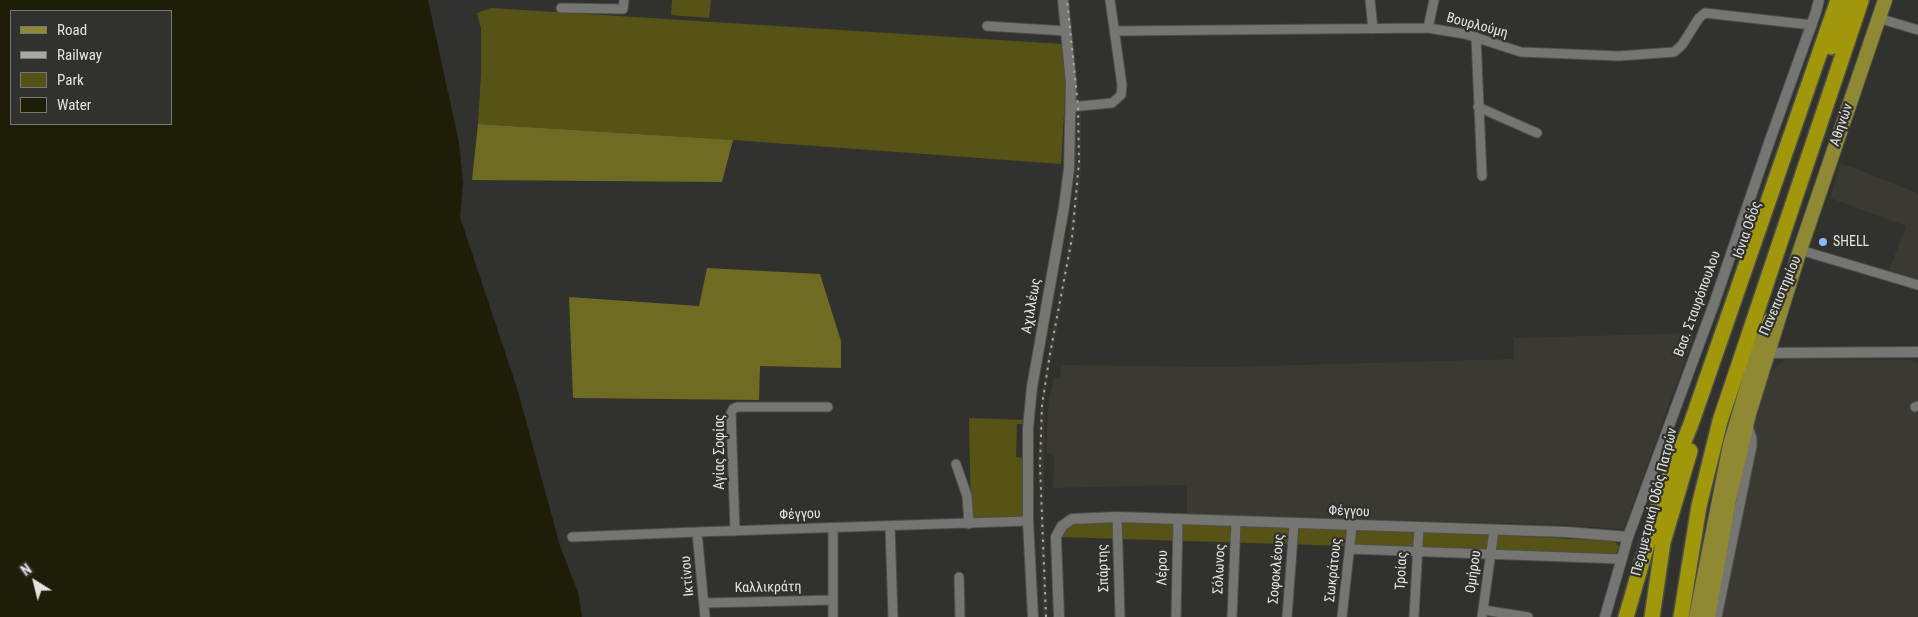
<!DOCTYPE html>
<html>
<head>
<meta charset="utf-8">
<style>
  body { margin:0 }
  #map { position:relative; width:1918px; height:617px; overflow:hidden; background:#31312e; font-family:"Roboto Condensed",sans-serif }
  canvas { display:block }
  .legend { position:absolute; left:10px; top:10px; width:162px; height:115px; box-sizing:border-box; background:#31312e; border:1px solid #787876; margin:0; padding:6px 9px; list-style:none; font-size:15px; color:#e3e3e1 }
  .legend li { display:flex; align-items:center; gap:10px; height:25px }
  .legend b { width:25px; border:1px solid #787876 }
  .north { position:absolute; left:10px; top:557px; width:50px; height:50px; -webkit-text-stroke:4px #31312e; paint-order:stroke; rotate:324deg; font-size:14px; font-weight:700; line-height:20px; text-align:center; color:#e3e3e1 }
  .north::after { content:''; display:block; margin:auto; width:18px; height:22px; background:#e3e3e1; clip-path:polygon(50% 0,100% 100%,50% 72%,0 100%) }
</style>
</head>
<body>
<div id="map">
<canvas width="1918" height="617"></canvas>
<ul class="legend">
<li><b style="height:6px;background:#8f8933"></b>Road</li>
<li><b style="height:6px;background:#a8a8a6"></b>Railway</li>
<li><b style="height:14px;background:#575317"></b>Park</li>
<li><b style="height:14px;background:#1e1d07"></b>Water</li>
</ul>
<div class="north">N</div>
</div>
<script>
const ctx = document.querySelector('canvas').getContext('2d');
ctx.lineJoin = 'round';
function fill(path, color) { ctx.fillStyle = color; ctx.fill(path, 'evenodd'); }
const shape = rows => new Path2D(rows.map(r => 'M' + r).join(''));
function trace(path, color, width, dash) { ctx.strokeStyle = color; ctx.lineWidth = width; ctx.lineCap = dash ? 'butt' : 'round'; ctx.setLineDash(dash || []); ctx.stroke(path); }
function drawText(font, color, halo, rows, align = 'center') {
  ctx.font = font + ' "Roboto Condensed",sans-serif'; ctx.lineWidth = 4.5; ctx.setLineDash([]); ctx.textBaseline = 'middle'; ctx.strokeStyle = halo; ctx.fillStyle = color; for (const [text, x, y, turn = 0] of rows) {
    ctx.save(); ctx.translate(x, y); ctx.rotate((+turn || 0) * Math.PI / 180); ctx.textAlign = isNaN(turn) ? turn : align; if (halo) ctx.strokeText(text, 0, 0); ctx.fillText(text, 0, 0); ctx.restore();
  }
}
const built = shape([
  [1065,0,1069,0,1081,111,1081,173,1074,242,1047,381,1044,407,1044,512,1048,617,1043,617,1038,462,1040,410,1047,359,1069,240,1074,192,1076,112],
  [1841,163,1918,193,1918,283,1888,273,1906,226,1830,198],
  [1695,333,1625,526,1621,529,1564,525,1187,514,1187,485,1053,488,1054,459,1052,454,1047,454,1047,425,1049,399,1054,378,1060,378,1061,365,1226,367,1514,359,1514,338],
  [1788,359,1913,360,1918,364,1918,617,1720,617,1722,593,1757,434,1752,426,1768,375,1780,363]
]);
const green = shape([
  [672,0,711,0,709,18,671,15],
  [491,8,1063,44,1066,81,1061,164,733,140,478,124,481,74,481,28,477,13],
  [969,418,1027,420,1026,424,1017,424,1016,457,1026,458,1022,517,971,519],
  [1096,520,1348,529,1346,546,1060,537,1067,524],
  [1355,529,1415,531,1415,549,1353,547],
  [1422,531,1489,534,1487,552,1421,549],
  [1498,535,1614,541,1619,546,1615,556,1495,552]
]);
const forest = shape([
  [478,124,733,140,722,182,472,180],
  [707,268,820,274,841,341,841,368,760,366,759,400,573,398,569,297,699,306]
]);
const water = shape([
  [0,0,428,0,459,143,463,183,460,217,517,388,560,546,578,592,582,617,0,617],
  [11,11,171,11,171,124,11,124]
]);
const minor = shape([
  [1370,0,1373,29],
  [561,8,623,9,624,0],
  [1878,18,1918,30],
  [987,26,1066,31],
  [1428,28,1434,0],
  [1115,31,1428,28,1465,34,1521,52,1619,56,1674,52,1682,45,1699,18,1705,13,1812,25],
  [1476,37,1482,176],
  [1071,107,1112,103,1121,95,1122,85,1110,0],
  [1478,107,1537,133],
  [1800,250,1918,285],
  [1915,407,1918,406],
  [956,464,967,496,969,524],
  [1117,517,1120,617],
  [890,526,893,617],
  [833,528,833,617],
  [735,531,731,413,733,409,737,407,828,407],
  [697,532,705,617],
  [572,537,697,532,1028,521],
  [1350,549,1620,559],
  [959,577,960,617],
  [704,603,833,600],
  [1483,610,1528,617],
  [1176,617,1178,520],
  [1232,617,1236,522],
  [1287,617,1294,524],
  [1342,617,1352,526],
  [1414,617,1419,527],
  [1482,617,1494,530],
  [1717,617,1752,446,1752,438,1747,424]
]);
const tertiary = shape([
  [1763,353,1918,352],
  [1033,617,1028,521,1028,428,1032,387,1064,207,1069,169,1071,83,1063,0],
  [1059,617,1056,537,1062,526,1072,519,1117,517,1567,532,1628,537],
  [1605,617,1628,537,1715,301,1770,140,1816,12,1819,0]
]);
const primary = shape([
  [1696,617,1730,445,1754,363,1770,320],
  [1708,617,1729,500,1749,414,1800,250,1885,0]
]);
const motorway = shape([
  [1831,47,1854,0],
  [1626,617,1660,500,1691,424,1838,0],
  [1652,617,1663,542,1690,451],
  [1681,617,1699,506,1720,421,1861,1]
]);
const rail = shape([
  [1046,617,1040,465,1042,405,1050,354,1072,238,1079,162,1078,106,1067,0]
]);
const markers = [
  [1823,242,5,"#88bafc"]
];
const streetNames = [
  ["Βουρλούμη",1477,26,15],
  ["Αθηνών",1842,125,-71],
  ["Ιόνια Οδός",1748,230,-71],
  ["Πανεπιστημίου",1781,296,-67],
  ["Βασ. Σταυρόπουλου",1698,304,-70],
  ["Αχιλλέως",1032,306,-80],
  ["Αγίας Σοφίας",720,452,-90],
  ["Περιμετρική Οδός Πατρών",1655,502,-76],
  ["Φέγγου",1349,512,2],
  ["Φέγγου",800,515,-2],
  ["Σπάρτης",1104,568,-92],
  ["Λέρου",1163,568,-89],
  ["Σόλωνος",1220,569,-87],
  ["Σοφοκλέους",1277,569,-85],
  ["Σωκράτους",1334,570,-84],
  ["Τροίας",1402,571,-87],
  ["Ομήρου",1474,572,-82],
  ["Ικτίνου",688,576,-95],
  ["Καλλικράτη",768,588,-1]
];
const poiNames = [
  ["SHELL",1833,242]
];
fill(built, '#3a3a32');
fill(green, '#575317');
fill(forest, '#706b23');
fill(water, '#1e1d07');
trace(minor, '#4e4e4b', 11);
trace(tertiary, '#4e4e4b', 12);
trace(primary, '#4e4e4b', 16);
trace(motorway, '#4e4e4b', 18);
trace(minor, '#757571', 9);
trace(tertiary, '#757571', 10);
trace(primary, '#8f8933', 14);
trace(motorway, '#a0970a', 15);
trace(rail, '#a8a8a6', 2, [2.5, 5]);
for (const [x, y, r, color] of markers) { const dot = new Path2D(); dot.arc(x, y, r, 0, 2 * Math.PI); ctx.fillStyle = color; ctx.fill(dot); trace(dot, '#31312e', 2); }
drawText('14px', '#e3e3e1', '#31312e', streetNames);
drawText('14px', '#e3e3e1', '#31312e', poiNames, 'left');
</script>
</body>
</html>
